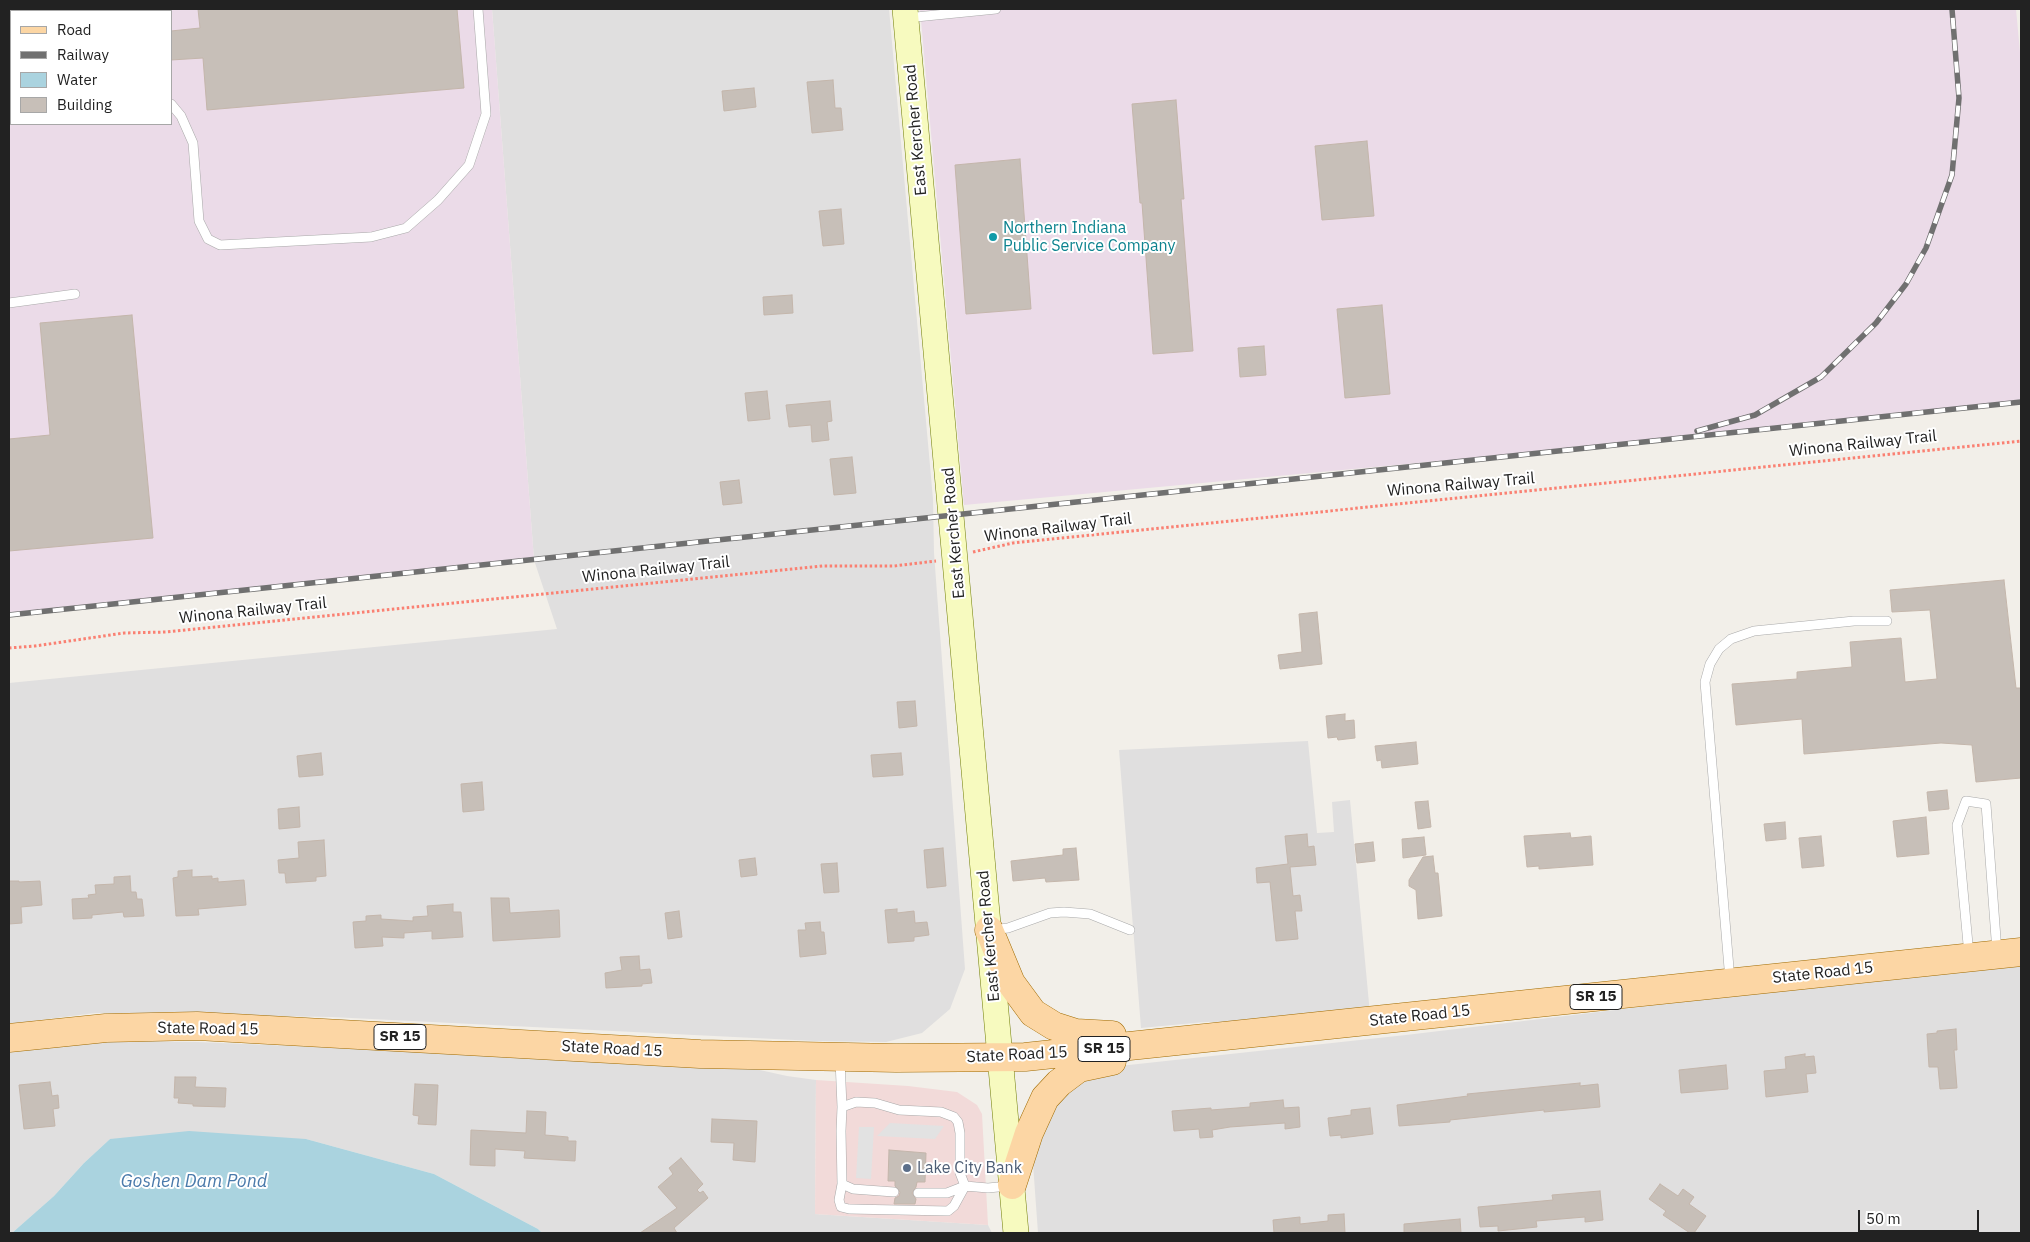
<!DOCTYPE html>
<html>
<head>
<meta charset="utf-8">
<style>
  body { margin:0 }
  #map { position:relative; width:2030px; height:1242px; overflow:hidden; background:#f2efe9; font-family:"IBM Plex Sans",sans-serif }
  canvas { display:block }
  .frame { position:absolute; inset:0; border:10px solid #222; pointer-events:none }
  .legend { position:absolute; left:10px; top:10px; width:162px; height:115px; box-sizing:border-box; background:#fff; border:1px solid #a7a7a7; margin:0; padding:6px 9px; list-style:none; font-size:15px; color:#222 }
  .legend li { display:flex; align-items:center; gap:10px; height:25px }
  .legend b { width:25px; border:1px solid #a7a7a7 }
  .scale { position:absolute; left:1858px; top:1210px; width:121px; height:22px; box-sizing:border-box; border:2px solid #222; border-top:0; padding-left:6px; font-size:15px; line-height:18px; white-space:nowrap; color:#222; -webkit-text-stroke:4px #fff; paint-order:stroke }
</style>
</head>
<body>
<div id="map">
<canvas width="2030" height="1242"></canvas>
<div class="frame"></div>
<ul class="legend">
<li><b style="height:6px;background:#fcd6a4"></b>Road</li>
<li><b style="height:6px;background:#707070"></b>Railway</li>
<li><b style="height:14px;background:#aad3df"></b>Water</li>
<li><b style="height:14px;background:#c7bfb8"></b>Building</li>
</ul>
<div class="scale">50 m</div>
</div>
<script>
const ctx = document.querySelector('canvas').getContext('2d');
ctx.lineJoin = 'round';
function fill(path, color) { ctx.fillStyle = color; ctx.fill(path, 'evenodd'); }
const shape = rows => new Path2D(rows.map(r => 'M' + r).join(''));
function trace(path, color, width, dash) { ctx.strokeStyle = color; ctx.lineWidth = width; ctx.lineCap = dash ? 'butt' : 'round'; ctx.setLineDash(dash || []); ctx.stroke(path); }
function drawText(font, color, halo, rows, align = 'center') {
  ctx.font = font + ' "IBM Plex Sans",sans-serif'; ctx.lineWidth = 4; ctx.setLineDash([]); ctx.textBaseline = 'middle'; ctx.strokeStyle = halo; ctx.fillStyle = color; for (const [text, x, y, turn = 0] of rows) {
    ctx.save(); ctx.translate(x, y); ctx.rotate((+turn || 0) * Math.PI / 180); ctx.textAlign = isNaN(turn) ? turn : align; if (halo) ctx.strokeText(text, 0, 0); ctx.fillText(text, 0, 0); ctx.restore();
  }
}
const residential = shape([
  [492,9,889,9,933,499,934,553,965,969,950,1009,922,1033,886,1042,815,1041,331,1017,95,1013,9,1024,9,683,557,629,534,560],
  [1308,741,1317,833,1334,832,1332,802,1350,800,1370,1014,1298,1021,1205,1022,1141,1028,1119,750],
  [2021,966,2021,1233,1038,1233,1032,1150,1043,1113,1101,1068,1406,1035,1733,996],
  [124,1041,198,1042,737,1065,787,1076,816,1080,815,1214,988,1225,992,1233,542,1233,538,1229,434,1174,306,1139,110,1139,84,1163,54,1196,12,1233,9,1233,9,1053,53,1046]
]);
const commercial = shape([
  [816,1080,908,1086,957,1092,977,1105,982,1114,988,1225,815,1214]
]);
const industrial = shape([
  [9,9,492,9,534,560,9,615],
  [11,11,171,11,171,124,11,124],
  [920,9,2016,9,2021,63,2021,402,1624,444,964,505]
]);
const parking = shape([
  [890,1123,944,1126,935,1139,877,1136],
  [859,1127,874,1127,871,1179,856,1178]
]);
const water = shape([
  [189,1131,306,1139,434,1174,538,1229,542,1233,12,1233,54,1196,84,1163,110,1139]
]);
const building = shape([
  [198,9,457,9,464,88,207,110,203,58,171,60,171,31,200,28,198,9],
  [833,80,835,108,841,108,843,130,812,133,807,82,833,80],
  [754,88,756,107,724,111,722,91,754,88],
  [1176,100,1184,199,1181,199,1193,351,1153,354,1142,203,1140,203,1132,104,1176,100],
  [1367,141,1374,216,1322,220,1315,146,1367,141],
  [1020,159,1031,309,966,314,955,165,1020,159],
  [841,209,844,244,823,246,819,211,841,209],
  [792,295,793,313,764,315,763,297,792,295],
  [1382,305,1390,394,1345,398,1337,309,1382,305],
  [132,315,153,538,9,551,9,439,50,435,40,323,132,315],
  [1264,346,1266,375,1240,377,1238,348,1264,346],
  [767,391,770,419,748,421,745,393,767,391],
  [830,401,832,421,827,422,829,440,812,442,811,425,789,427,786,405,830,401],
  [852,457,856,493,834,495,830,459,852,457],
  [739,480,742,503,723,505,720,482,739,480],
  [2004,580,2016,688,2021,688,2021,778,1976,782,1972,745,1941,743,1804,754,1802,719,1736,725,1732,684,1797,679,1797,672,1852,667,1850,642,1901,638,1905,682,1937,679,1930,610,1892,612,1890,590,2004,580],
  [1317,612,1322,664,1280,669,1278,655,1302,652,1299,614,1317,612],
  [915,701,917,726,899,728,897,702,915,701],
  [1345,714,1345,721,1354,720,1355,738,1338,740,1337,737,1328,738,1326,716,1345,714],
  [1416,742,1418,764,1382,768,1381,760,1377,761,1375,746,1416,742],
  [321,753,323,775,299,777,297,756,321,753],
  [901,753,903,775,873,777,871,755,901,753],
  [482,782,484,810,463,812,461,784,482,782],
  [1947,790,1949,809,1929,811,1927,792,1947,790],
  [1428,801,1431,827,1418,829,1415,802,1428,801],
  [299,807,300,827,279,829,278,809,299,807],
  [1926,817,1929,854,1897,857,1893,821,1926,817],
  [1785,822,1786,839,1766,841,1764,824,1785,822],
  [1570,833,1571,838,1591,836,1593,865,1539,869,1539,866,1527,867,1524,836,1570,833],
  [1307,834,1308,847,1314,846,1316,865,1290,867,1293,896,1300,895,1302,911,1295,911,1298,939,1276,941,1270,882,1257,883,1256,868,1288,864,1285,836,1307,834],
  [1821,836,1824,866,1802,868,1799,838,1821,836],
  [1424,837,1426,855,1403,858,1402,839,1424,837],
  [324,840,326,876,316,877,316,881,286,883,285,873,279,873,278,860,299,858,298,842,324,840],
  [1373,842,1375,861,1357,863,1355,844,1373,842],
  [943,848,946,886,927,888,924,850,943,848],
  [1076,848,1079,880,1046,882,1045,878,1013,881,1011,861,1063,855,1063,849,1076,848],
  [1433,856,1435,873,1438,873,1442,916,1418,919,1416,890,1409,886,1409,880,1423,857,1433,856],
  [755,858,757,875,741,877,739,860,755,858],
  [837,863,839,892,824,893,821,864,837,863],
  [192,870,192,877,212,876,212,879,218,878,218,882,244,880,246,905,198,909,199,915,176,916,173,878,178,877,178,871,192,870],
  [130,876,131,892,136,892,137,899,142,899,144,916,124,917,123,912,92,915,92,918,73,919,72,899,89,898,88,895,96,894,95,885,114,884,114,877,130,876],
  [9,881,19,881,19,882,40,881,42,905,21,907,22,923,9,924,9,881],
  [491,898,509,898,510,913,559,910,560,937,493,941,491,898],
  [453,904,453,912,461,912,463,937,432,939,432,931,404,933,404,938,382,937,383,946,355,948,353,922,366,921,366,916,381,915,381,919,413,921,413,917,428,916,427,906,453,904],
  [897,909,897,913,914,911,915,923,927,922,929,935,914,937,914,941,888,943,885,910,897,909],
  [679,911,682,937,668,939,665,913,679,911],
  [820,922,821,932,824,932,826,954,800,957,798,930,806,930,805,923,820,922],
  [639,956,640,970,650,969,652,983,642,984,642,986,606,988,605,973,622,970,620,957,639,956],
  [1956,1029,1957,1050,1954,1050,1957,1088,1940,1089,1938,1067,1929,1067,1927,1034,1937,1033,1937,1031,1956,1029],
  [1805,1054,1805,1057,1814,1056,1816,1073,1806,1074,1808,1092,1766,1097,1764,1071,1786,1069,1785,1057,1805,1054],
  [1726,1065,1728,1089,1681,1093,1679,1070,1726,1065],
  [175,1077,196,1077,195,1087,226,1088,225,1107,193,1106,193,1104,178,1103,179,1098,174,1098,175,1077],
  [50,1082,52,1096,58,1095,59,1108,53,1109,55,1126,24,1129,19,1085,50,1082],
  [1580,1083,1580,1086,1598,1084,1600,1107,1544,1112,1544,1110,1450,1120,1450,1122,1399,1126,1397,1105,1468,1096,1467,1094,1580,1083],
  [415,1084,438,1085,436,1125,418,1124,419,1116,413,1115,415,1084],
  [1283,1100,1284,1108,1299,1107,1300,1127,1285,1129,1285,1123,1230,1127,1212,1130,1213,1137,1200,1138,1199,1129,1174,1131,1172,1111,1211,1108,1211,1110,1250,1107,1250,1103,1283,1100],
  [1370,1108,1373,1134,1341,1138,1341,1135,1330,1136,1328,1118,1351,1115,1351,1110,1370,1108],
  [527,1111,546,1112,545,1135,568,1137,568,1141,576,1141,575,1161,524,1158,525,1151,495,1149,495,1166,470,1165,471,1130,526,1133,527,1111],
  [712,1119,757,1121,755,1162,733,1160,734,1143,711,1142,712,1119],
  [889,1150,926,1153,925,1182,917,1182,916,1187,912,1193,916,1199,915,1204,894,1204,895,1198,899,1196,900,1192,895,1186,895,1181,888,1181,889,1150],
  [681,1158,703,1184,697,1190,700,1193,703,1191,708,1198,674,1228,677,1233,640,1233,677,1208,658,1187,673,1174,669,1168,681,1158],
  [1660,1184,1678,1196,1683,1189,1694,1197,1689,1204,1706,1216,1694,1233,1690,1233,1663,1215,1666,1211,1649,1199,1660,1184],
  [1600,1191,1603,1220,1585,1222,1585,1217,1536,1221,1537,1227,1498,1231,1498,1226,1480,1227,1478,1207,1553,1200,1552,1195,1600,1191],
  [1344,1214,1345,1233,1274,1233,1273,1220,1300,1217,1300,1224,1328,1221,1328,1215,1344,1214],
  [1460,1219,1461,1233,1404,1233,1404,1224,1460,1219]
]);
const path = shape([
  [973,552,1013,543,2021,441],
  [9,648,35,646,124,633,166,632,823,566,894,566,936,561]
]);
const service = shape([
  [142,11,143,9],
  [906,18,996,9],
  [171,104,181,116,193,143,199,221,208,239,220,245,371,237,406,228,438,200,469,165,486,114,478,9],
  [9,303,75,294],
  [992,930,1008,928,1050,913,1064,912,1090,914,1130,930],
  [1969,955,1957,825,1966,801,1986,804,1997,952],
  [1730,980,1705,682,1710,664,1719,649,1731,639,1754,631,1854,621,1887,621],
  [840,1060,842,1107],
  [856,1102,875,1103,899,1110,941,1112,954,1117,958,1122,960,1133,960,1173,965,1186,954,1206,948,1211,849,1209,841,1207,839,1200,842,1184,841,1131,842,1107,856,1102],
  [842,1184,853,1189,894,1192],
  [918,1193,947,1193,965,1186,988,1188,1008,1186]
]);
const minor = shape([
  [75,11,76,9],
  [9,91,11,89]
]);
const secondary = shape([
  [905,9,1016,1233]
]);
const primary = shape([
  [989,930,1011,983,1033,1013,1054,1026,1076,1033,1112,1035],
  [9,1038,106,1028,197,1026,700,1054,896,1058,1025,1057,2021,952],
  [1012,1185,1029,1133,1045,1098,1059,1083,1079,1068,1112,1061]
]);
const rail = shape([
  [1697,431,1755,415,1821,377,1876,323,1906,284,1926,248,1952,175,1959,98,1952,9],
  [9,615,2021,402]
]);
const markers = [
  [993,237,5,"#0f9aa8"],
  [907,1168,5,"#5c6f8a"]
];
const shields = [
  [1596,997,52],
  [400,1037,52],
  [1104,1049,52]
];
const shieldNames = [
  ["SR 15",1596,997],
  ["SR 15",400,1037],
  ["SR 15",1104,1049]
];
const streetNames = [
  ["East Kercher Road",916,130,-95],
  ["Winona Railway Trail",1863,444,-6],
  ["Winona Railway Trail",1461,485,-5],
  ["Winona Railway Trail",1058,528,-7],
  ["East Kercher Road",954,533,-95],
  ["Winona Railway Trail",656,570,-6],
  ["Winona Railway Trail",253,611,-6],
  ["East Kercher Road",989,936,-95],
  ["State Road 15",1823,973,-6],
  ["State Road 15",1420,1016,-6],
  ["State Road 15",208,1029,1],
  ["State Road 15",612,1049,3],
  ["State Road 15",1017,1055,-3]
];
const cultureNames = [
  ["Northern Indiana",1003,228],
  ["Public Service Company",1003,246]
];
const serviceNames = [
  ["Lake City Bank",917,1168]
];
const waterNames = [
  ["Goshen Dam Pond",194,1182]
];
fill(residential, '#e0dfdf');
fill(commercial, '#f2dad9');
fill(industrial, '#ebdbe8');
fill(parking, '#e2e2e2');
fill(water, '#aad3df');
fill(building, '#c7bfb8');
trace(building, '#c4b6ab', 1);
trace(service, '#a9a9a9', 10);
trace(minor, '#a9a9a9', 19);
trace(secondary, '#707d05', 26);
trace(primary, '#a06b00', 29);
trace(path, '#fa8072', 3, [2.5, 2.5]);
trace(service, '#fff', 9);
trace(minor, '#fff', 18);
trace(secondary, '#f7fabf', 25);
trace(primary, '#fcd6a4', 28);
trace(rail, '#707070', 5.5);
trace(rail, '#fff', 4, [11]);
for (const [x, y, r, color] of markers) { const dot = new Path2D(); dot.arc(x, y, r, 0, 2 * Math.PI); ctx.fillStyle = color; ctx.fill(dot); trace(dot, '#fff', 2); }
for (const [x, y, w] of shields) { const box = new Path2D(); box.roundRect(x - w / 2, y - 12.5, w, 25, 4); ctx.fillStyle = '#fff'; ctx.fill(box); trace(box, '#222', 1); }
drawText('bold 15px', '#222', null, shieldNames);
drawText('16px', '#222', '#fff', streetNames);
drawText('16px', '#0d838f', '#fff', cultureNames, 'left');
drawText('16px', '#4e5e75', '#fff', serviceNames, 'left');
drawText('italic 18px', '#4a7aab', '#fff', waterNames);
</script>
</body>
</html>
